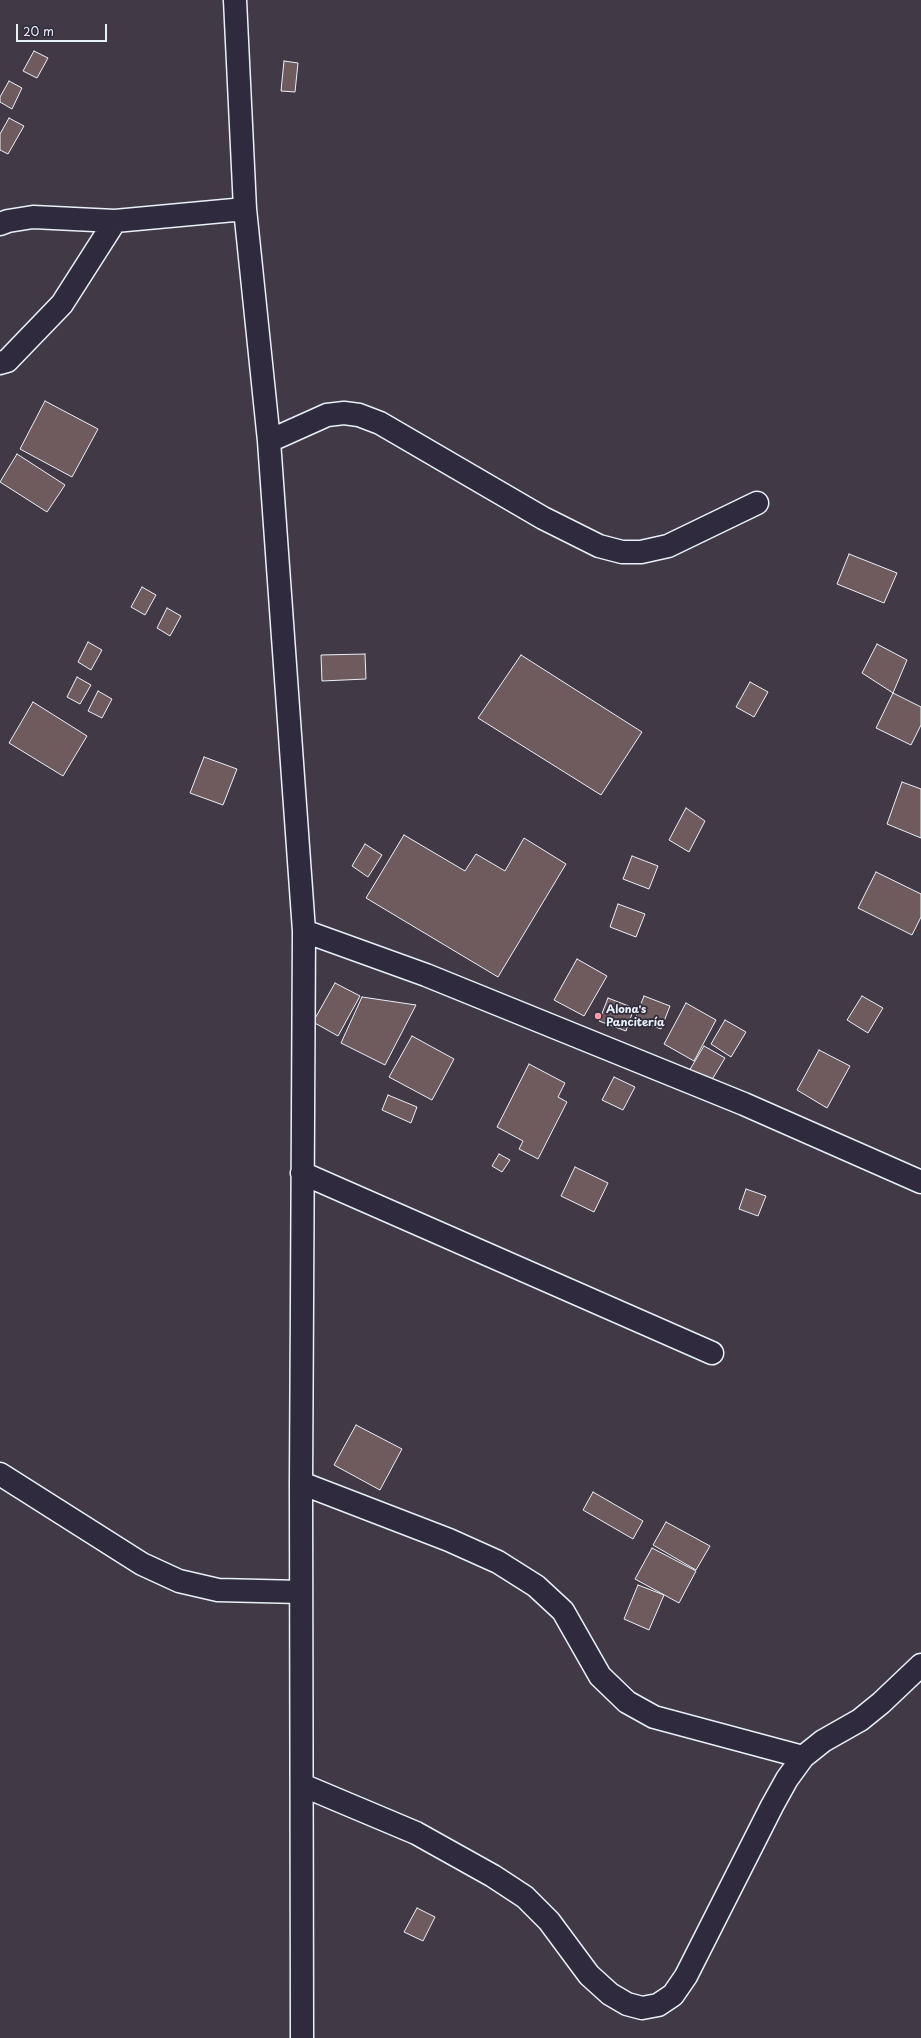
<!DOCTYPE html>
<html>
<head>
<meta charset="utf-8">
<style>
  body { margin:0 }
  #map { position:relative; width:921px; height:2038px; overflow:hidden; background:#423947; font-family:"Playpen Sans",sans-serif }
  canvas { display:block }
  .scale { position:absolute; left:16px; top:24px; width:91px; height:18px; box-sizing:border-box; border:2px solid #e8f1f8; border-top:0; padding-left:5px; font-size:12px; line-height:14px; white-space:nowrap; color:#e8f1f8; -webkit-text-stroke:3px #2f2a3d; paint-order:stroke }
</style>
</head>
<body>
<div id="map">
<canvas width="921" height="2038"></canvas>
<div class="scale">20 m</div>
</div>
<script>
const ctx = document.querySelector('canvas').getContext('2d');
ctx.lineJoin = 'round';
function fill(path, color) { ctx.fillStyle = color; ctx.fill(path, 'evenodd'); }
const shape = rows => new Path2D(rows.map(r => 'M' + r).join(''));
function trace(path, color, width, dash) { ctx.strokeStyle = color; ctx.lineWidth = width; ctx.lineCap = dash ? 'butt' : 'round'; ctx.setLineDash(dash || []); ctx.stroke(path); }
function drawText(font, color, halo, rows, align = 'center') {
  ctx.font = font + ' "Playpen Sans",sans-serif'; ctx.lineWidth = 3.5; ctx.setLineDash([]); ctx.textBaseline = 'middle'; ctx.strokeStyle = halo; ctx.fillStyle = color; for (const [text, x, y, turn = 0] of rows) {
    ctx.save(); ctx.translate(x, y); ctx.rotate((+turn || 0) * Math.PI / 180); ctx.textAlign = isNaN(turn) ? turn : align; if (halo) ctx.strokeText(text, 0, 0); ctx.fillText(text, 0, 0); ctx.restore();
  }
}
const building = shape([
  [34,51,48,58,37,78,23,71,34,51],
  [284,61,298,63,295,92,281,91,284,61],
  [9,81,22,88,12,109,0,102,0,97,9,81],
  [9,118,24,126,8,154,0,150,0,134,9,118],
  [45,401,98,429,72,477,20,449,45,401],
  [17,454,65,485,47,512,0,482,17,454],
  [849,554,897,573,884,603,837,584,849,554],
  [142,587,156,595,145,615,131,607,142,587],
  [167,608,181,616,170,636,157,628,167,608],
  [88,642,102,650,91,670,78,662,88,642],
  [877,644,907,660,893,693,862,673,877,644],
  [365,654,366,679,322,681,321,655,365,654],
  [521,655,642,732,601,795,478,718,521,655],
  [77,677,91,685,80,704,67,697,77,677],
  [750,682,768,692,754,717,736,707,750,682],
  [98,691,112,699,102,718,88,711,98,691],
  [893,693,921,707,921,725,911,745,876,728,893,693],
  [33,702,87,736,63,776,9,743,33,702],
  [204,757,237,769,223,805,190,793,204,757],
  [902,782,921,789,921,838,887,824,902,782],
  [686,808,705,821,689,852,669,840,686,808],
  [404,835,465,871,476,854,505,871,524,838,566,864,498,977,366,898,404,835],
  [365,844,382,855,368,877,352,866,365,844],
  [632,856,658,866,649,889,623,879,632,856],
  [876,872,921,894,921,917,912,935,858,908,876,872],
  [618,904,645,914,636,937,610,927,618,904],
  [577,959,607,976,584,1016,554,1000,577,959],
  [335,983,360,996,338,1036,313,1022,335,983],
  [644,996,670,1006,661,1029,635,1019,644,996],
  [862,996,883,1008,868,1033,847,1020,862,996],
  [362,997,416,1005,385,1065,341,1043,362,997],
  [608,998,634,1008,626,1031,599,1021,608,998],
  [686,1003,716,1020,694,1061,664,1044,686,1003],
  [725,1020,746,1032,731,1057,711,1044,725,1020],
  [412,1036,454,1059,432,1100,389,1077,412,1036],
  [704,1046,725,1058,710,1083,689,1071,704,1046],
  [819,1050,850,1066,827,1108,797,1090,819,1050],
  [529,1064,565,1083,558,1097,567,1102,538,1159,519,1149,523,1141,497,1127,529,1064],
  [614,1077,635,1087,623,1110,602,1100,614,1077],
  [388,1095,417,1107,411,1123,382,1110,388,1095],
  [499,1154,510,1160,502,1172,492,1166,499,1154],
  [575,1167,608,1183,594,1212,561,1196,575,1167],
  [746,1189,766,1196,758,1216,739,1209,746,1189],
  [356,1425,402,1449,380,1490,334,1465,356,1425],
  [593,1492,643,1521,633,1539,583,1510,593,1492],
  [666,1522,710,1546,696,1570,653,1545,666,1522],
  [652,1548,696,1571,679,1603,635,1579,652,1548],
  [638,1585,664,1595,649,1630,624,1619,638,1585],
  [417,1908,435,1917,423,1941,404,1932,417,1908]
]);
const minor = shape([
  [235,0,245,209,269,441,304,931,301,1483,302,2038],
  [0,224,8,221,33,217,115,221],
  [0,363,7,361,62,304,115,221,245,209],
  [269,441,327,415,344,413,359,415,380,423,543,518,599,546,622,552,641,552,668,546,757,503],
  [304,931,426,975,744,1104,921,1182],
  [302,1173,712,1353],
  [0,1474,142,1564,179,1581,218,1590,301,1592],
  [301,1483,449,1540,498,1562,536,1586,563,1611,600,1676,627,1702,654,1717,803,1757],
  [302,1785,416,1833,493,1876,525,1897,549,1921,589,1975,610,1994,627,2004,642,2008,658,2005,673,1995,686,1976,772,1806,787,1779,803,1757,823,1741,860,1720,881,1703,921,1665]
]);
const markers = [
  [598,1016,4,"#ff9aa2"]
];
const poiNames = [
  ["Alona's",606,1010],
  ["Pancitería",606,1023]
];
fill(building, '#6f5b5d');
trace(building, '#e8f1f8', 1);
trace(minor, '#e8f1f8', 25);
trace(minor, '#2f2a3d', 22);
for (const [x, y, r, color] of markers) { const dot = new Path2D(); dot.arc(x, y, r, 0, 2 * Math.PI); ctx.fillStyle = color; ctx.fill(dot); trace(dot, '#2f2a3d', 1.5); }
drawText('bold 11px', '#e8f1f8', '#2f2a3d', poiNames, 'left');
</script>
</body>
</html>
